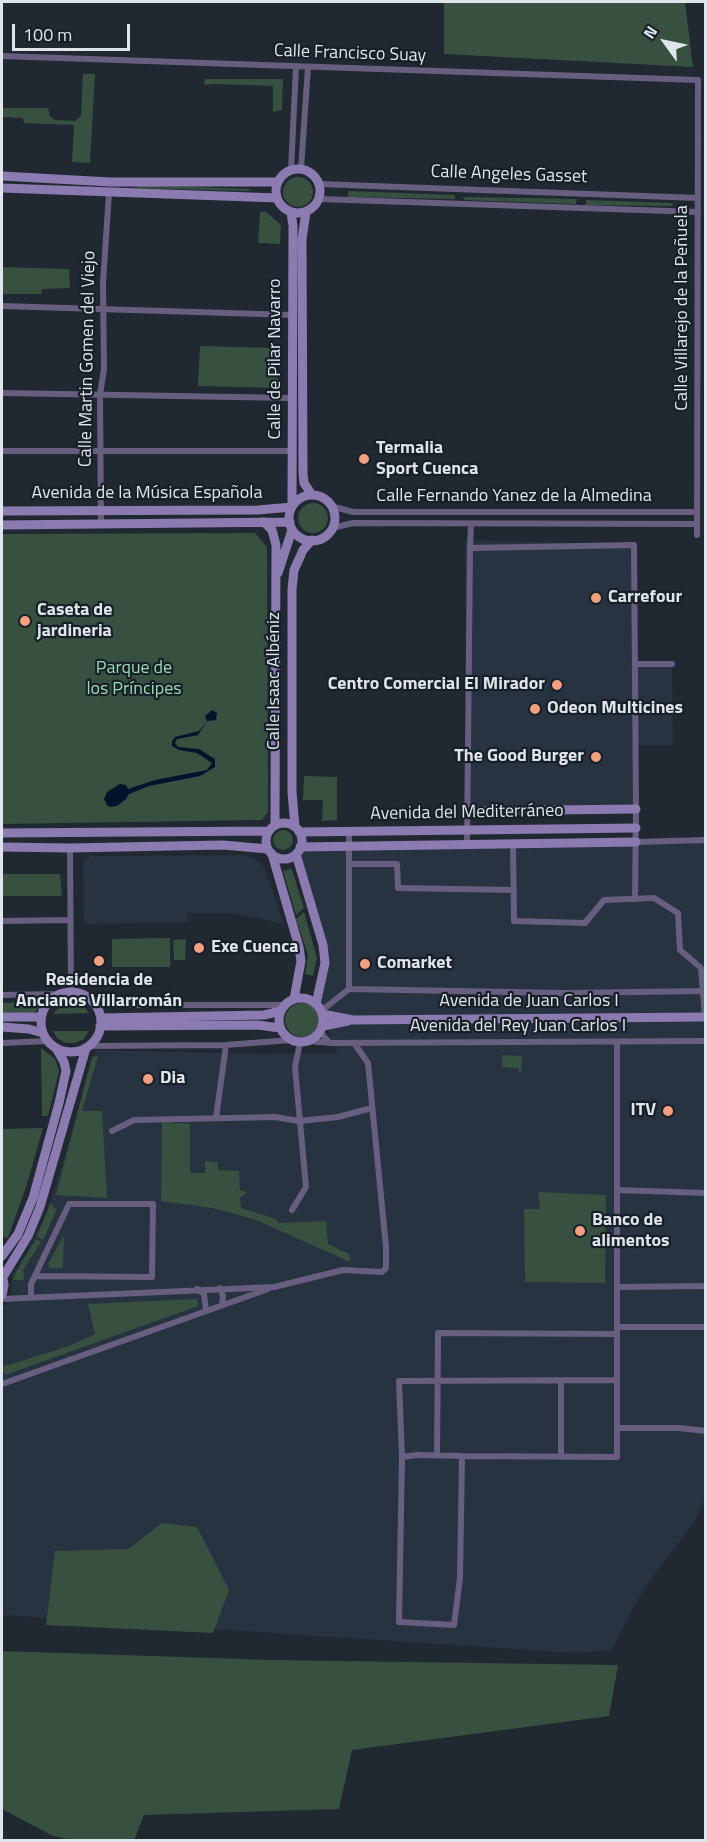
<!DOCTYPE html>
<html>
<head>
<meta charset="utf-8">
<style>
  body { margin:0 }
  #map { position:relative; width:707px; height:1842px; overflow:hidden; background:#202832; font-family:"Titillium Web",sans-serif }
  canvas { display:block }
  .frame { position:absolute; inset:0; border:3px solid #dfe5eb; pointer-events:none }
  .north { position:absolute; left:635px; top:12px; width:60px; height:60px; -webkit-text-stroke:4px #171f28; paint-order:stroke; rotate:303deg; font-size:16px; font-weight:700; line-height:24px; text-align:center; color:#dfe5eb }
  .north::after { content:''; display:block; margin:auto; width:21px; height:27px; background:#dfe5eb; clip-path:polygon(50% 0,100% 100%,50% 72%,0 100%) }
  .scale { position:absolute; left:12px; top:24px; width:118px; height:27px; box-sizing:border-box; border:3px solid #dfe5eb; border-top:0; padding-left:8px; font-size:18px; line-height:21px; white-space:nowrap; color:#dfe5eb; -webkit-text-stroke:4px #171f28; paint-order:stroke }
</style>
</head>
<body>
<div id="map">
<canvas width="707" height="1842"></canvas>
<div class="frame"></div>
<div class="north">N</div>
<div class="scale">100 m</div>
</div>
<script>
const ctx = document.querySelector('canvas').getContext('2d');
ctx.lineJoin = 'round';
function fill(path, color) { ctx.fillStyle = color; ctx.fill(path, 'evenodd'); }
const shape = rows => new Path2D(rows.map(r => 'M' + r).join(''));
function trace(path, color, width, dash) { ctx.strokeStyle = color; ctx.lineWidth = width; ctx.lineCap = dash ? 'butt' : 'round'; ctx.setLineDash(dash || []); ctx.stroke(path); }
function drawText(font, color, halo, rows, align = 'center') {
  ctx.font = font + ' "Titillium Web",sans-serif'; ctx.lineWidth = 4.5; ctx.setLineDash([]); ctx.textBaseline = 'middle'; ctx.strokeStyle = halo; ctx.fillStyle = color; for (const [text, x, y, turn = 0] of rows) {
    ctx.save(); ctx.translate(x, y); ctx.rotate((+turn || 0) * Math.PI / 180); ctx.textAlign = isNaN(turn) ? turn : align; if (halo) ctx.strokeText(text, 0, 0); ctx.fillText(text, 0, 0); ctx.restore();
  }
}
const built = shape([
  [465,540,634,545,635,663,672,664,673,745,636,745,636,809,468,811],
  [705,840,705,1499,694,1523,656,1572,638,1599,612,1650,574,1653,2,1615,2,1308,8,1301,12,1290,12,1275,25,1255,45,1217,57,1182,96,1050,261,1054,337,1053,319,1007,325,963,296,854,299,849],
  [244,855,260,862,265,870,284,924,232,913,187,913,187,922,84,924,83,863,90,856]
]);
const green = shape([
  [444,2,685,2,693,67,444,54],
  [83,74,95,74,90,163,72,162,74,125,24,123,23,118,2,117,2,108,48,108,50,116,55,120,75,121,81,116],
  [205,79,283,79,282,110,273,112,273,86,214,84,204,85],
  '283 192a15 15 0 1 1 30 0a15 15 0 1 1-30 0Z',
  [137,185,249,189,249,191,137,188],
  [348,191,455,195,455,199,348,197],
  [463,197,577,199,576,204,464,200],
  [586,200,673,203,672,206,586,205],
  [265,211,281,225,280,244,258,243,260,213],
  [2,267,69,269,70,288,42,289,41,294,2,294],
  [200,346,278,348,278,388,198,386],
  '298 518a15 15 0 1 1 30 0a15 15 0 1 1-30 0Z',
  [255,533,267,547,268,812,262,820,2,824,2,534],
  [304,776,337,777,337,820,322,821,323,800,303,800],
  '273 840a10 10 0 1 1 20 0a10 10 0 1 1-20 0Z',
  [290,869,292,870,304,908,296,915,283,871],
  [2,874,60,874,62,896,2,896],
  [304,912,317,958,313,976,305,974,308,955,296,919],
  [170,938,170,967,112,967,112,939],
  [186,939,185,960,174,960,173,940],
  [44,1001,34,1013,2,1015,2,1003],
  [72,1002,83,1005,89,1013,53,1014,62,1005],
  '285 1020a17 17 0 1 1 34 0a17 17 0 1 1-34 0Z',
  [53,1031,89,1031,84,1039,75,1043,66,1043,57,1038],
  [41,1048,55,1059,59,1071,48,1116,42,1116],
  [502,1055,522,1056,521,1072,519,1072,519,1068,502,1067],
  [98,1056,82,1111,102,1111,107,1198,56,1195,92,1057],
  [162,1122,190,1124,190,1173,205,1173,205,1161,218,1162,218,1170,239,1171,240,1190,247,1192,240,1198,241,1208,276,1219,278,1223,326,1221,328,1244,349,1254,350,1262,256,1220,213,1208,161,1201],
  [43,1128,27,1184,8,1238,2,1237,3,1141,2,1141,2,1129],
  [538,1192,606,1195,605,1283,525,1282,524,1209,540,1209],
  [51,1202,53,1207,57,1209,43,1240,37,1236],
  [64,1235,63,1268,50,1268,48,1264],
  [36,1239,41,1242,23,1270,24,1280,13,1280,16,1272],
  [197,1299,198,1306,5,1375,2,1367,69,1346,95,1334,88,1304],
  [162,1523,197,1527,229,1590,213,1633,46,1625,55,1551,128,1549],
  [2,1651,272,1660,618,1665,609,1716,352,1750,339,1809,144,1815,134,1840,72,1840,53,1836,2,1809]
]);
const water = shape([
  [212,710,217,713,216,720,207,721,198,735,177,739,175,743,178,747,199,749,215,759,215,767,200,776,149,786,129,794,126,799,117,806,110,807,107,805,104,799,107,792,120,784,126,785,128,789,155,780,207,770,212,763,197,753,179,750,172,746,172,741,175,737,199,731,207,721,205,716]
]);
const street = shape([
  [2,56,698,80,697,535],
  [301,169,308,67],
  [291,170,296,67],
  [319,184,698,198],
  [319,199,698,212],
  [2,306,293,315],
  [2,393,293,398],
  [2,451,293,451],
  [331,506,353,512,697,512],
  [101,525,100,395,104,369,103,283,109,193],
  [332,528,353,523,697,524],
  [470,548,471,524],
  [635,664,672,664],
  [636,842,706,840],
  [513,844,514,921,585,923,604,900,654,898,678,913,680,950,701,968,705,1017],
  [467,845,470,548,634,545,636,809,635,899],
  [70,848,71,992],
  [349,864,397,864,398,888,514,890],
  [2,921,70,920],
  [349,989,564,993,705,991],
  [2,995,60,994],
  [93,1002,112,1005,285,1005],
  [321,1011,349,989,349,831],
  [320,1032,330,1043],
  [309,1041,331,1043,706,1041],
  [617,1042,617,1457,462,1456,460,1578,454,1625,399,1622,402,1457,399,1381,617,1380],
  [2,1043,48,1041],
  [89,1046,226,1045,291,1040],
  [216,1118,226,1045],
  [112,1131,134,1120,275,1117,299,1121,338,1117,372,1108],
  [617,1190,706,1193],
  [292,1210,306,1187,295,1067,300,1043],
  [617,1287,706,1286],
  [220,1288,223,1296,222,1305],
  [197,1289,204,1294,206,1310],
  [31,1297,31,1284,69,1204,153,1204,152,1277,36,1276],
  [2,1299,274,1287,343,1270,382,1272,386,1268,386,1247,368,1063,354,1043],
  [617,1327,706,1327],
  [2,1384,268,1289],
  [617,1428,679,1428,706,1431],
  [437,1455,438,1333,617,1334],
  [561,1456,561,1381],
  [402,1457,417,1455,462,1456]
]);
const secondary = shape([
  '276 191a22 22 0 1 1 44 0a22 22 0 1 1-44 0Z',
  [2,176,110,182,278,182],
  [2,188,277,198],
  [291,212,293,226,292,506],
  [306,212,302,239,303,473,304,483,312,495],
  '289 518a23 23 0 1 1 46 0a23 23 0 1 1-46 0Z',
  [2,511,258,510,292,507],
  [264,522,272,530,276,545,275,825],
  [2,525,290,522],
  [278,573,292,530],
  [468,811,636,809],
  '266 841a18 18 0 1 1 36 0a18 18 0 1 1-36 0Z',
  [295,827,292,792,292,589,294,570,300,557,303,550,312,540],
  [299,832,636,828],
  [2,833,269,831],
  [2,847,70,848,223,845,268,849],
  [300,847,636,842],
  [272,854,299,947,301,961,294,999],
  [296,854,323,945,325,963,316,1004],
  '41 1022a30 30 0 1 1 60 0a30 30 0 1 1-60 0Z',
  '279 1020a22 22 0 1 1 44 0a22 22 0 1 1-44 0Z',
  [322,1014,353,1020,706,1017],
  [2,1017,41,1017],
  [101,1018,264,1015,281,1011],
  [100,1026,258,1025,280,1028],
  [323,1026,348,1021],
  [2,1027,29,1029,43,1033],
  [2,1256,18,1234,33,1198,59,1103,66,1071,64,1062,56,1048],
  [2,1274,4,1285,2,1295],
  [3,1277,28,1236,40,1207,86,1048]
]);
const markers = [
  [364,459,6,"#f3a081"],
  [596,598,6,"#f3a081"],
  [25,621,6,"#f3a081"],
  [557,685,6,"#f3a081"],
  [535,709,6,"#f3a081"],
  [596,757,6,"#f3a081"],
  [199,948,6,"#f3a081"],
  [99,961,6,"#f3a081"],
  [365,964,6,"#f3a081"],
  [148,1079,6,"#f3a081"],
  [668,1111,6,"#f3a081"],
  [580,1231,6,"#f3a081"]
];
const streetNames = [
  ["Calle Francisco Suay",350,54,2],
  ["Calle Angeles Gasset",509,175,2],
  ["Calle Villarejo de la Peñuela",683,308,-90],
  ["Calle Martin Gomen del Viejo",88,359,-89],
  ["Calle de Pilar Navarro",276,359,-90],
  ["Avenida de la Música Española",147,494],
  ["Calle Fernando Yanez de la Almedina",514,497],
  ["Calle Isaac Albéniz",275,681,-90],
  ["Avenida del Mediterráneo",467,813,-1],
  ["Avenida de Juan Carlos I",529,1002],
  ["Avenida del Rey Juan Carlos I",518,1027]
];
const poiNames = [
  ["Termalia",376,449],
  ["Sport Cuenca",376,470],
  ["Carrefour",608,598],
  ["Caseta de",37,611],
  ["jardineria",37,632],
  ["Centro Comercial El Mirador",545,685,"right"],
  ["Odeon Multicines",547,709],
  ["The Good Burger",584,757,"right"],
  ["Exe Cuenca",211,948],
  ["Comarket",377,964],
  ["Residencia de",99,981,"center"],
  ["Ancianos Villarromán",99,1002,"center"],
  ["Dia",160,1079],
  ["ITV",656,1111,"right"],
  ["Banco de",592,1221],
  ["alimentos",592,1242]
];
const parkNames = [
  ["Parque de",134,669],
  ["los Príncipes",134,690]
];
fill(built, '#273341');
fill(green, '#37503f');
fill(water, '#04122c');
trace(street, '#685e7f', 6);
trace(secondary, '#8c7bb0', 9);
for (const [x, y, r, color] of markers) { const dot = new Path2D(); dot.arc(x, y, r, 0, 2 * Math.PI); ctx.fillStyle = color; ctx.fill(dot); trace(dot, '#171f28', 2); }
drawText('18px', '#dfe5eb', '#171f28', streetNames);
drawText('bold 18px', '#dfe5eb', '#171f28', poiNames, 'left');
drawText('18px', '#9adab0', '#171f28', parkNames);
</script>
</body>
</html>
